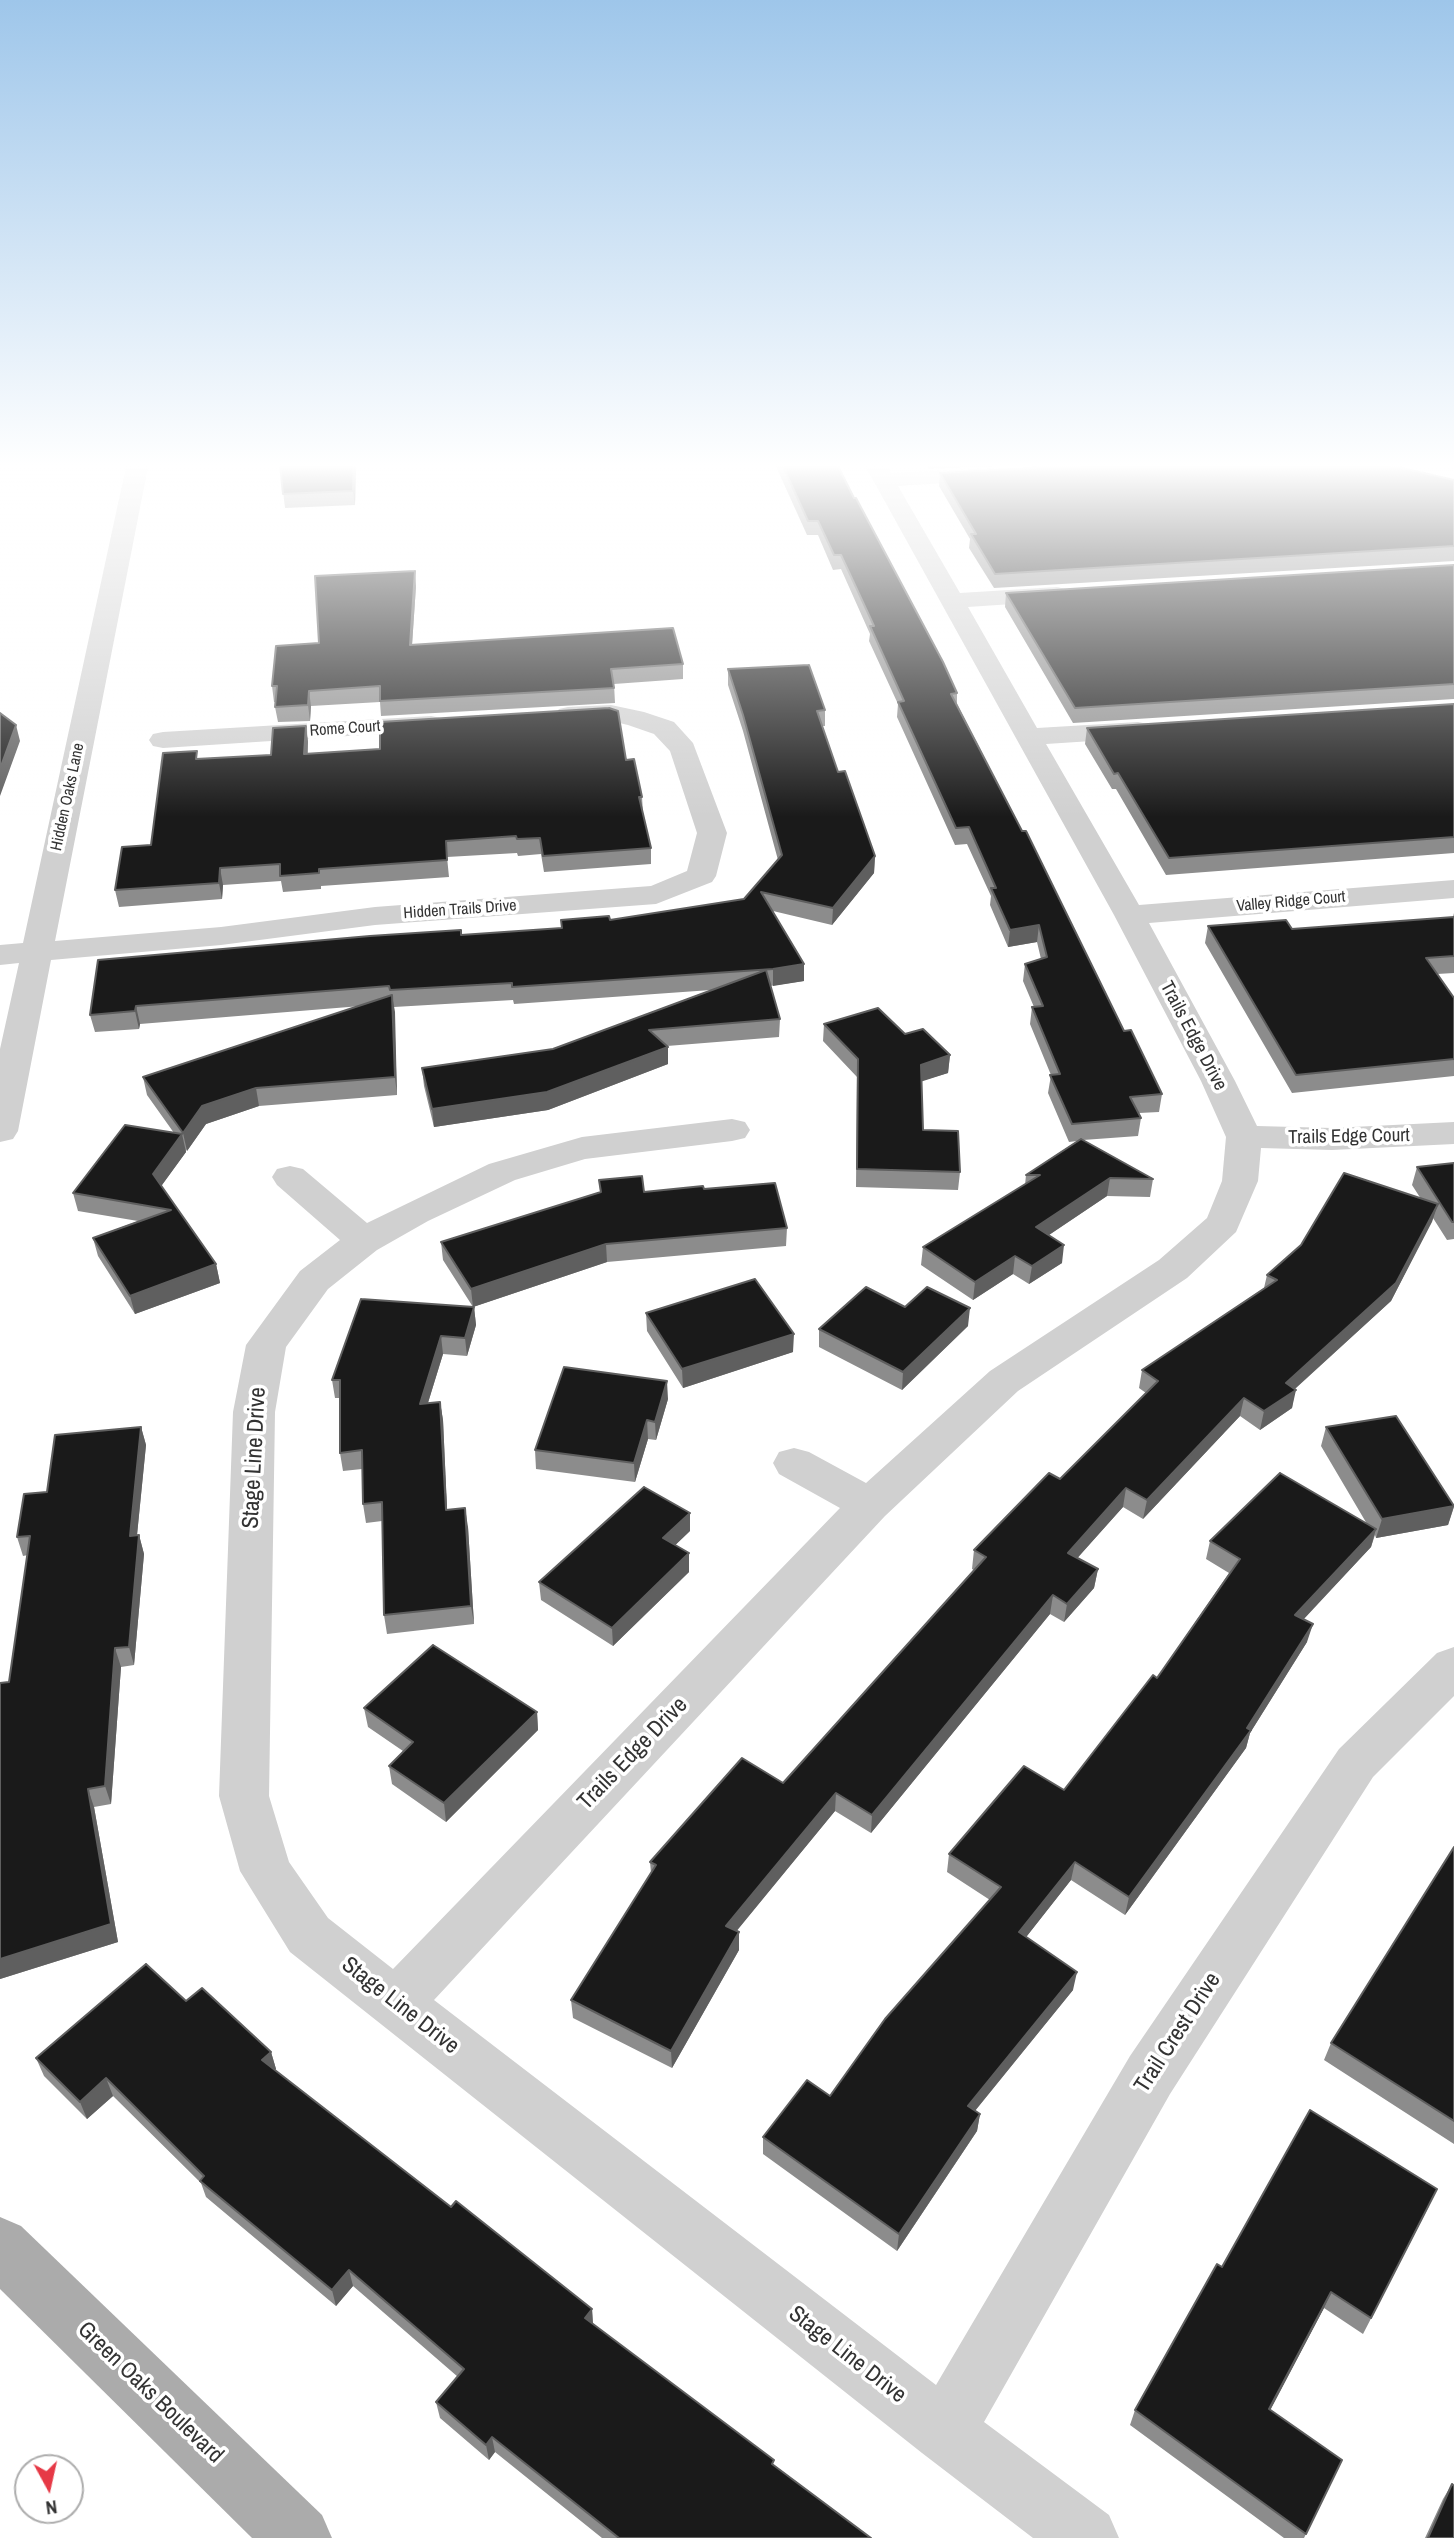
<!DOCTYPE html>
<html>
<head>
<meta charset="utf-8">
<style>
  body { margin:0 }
  #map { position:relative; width:1454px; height:2538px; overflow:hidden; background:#fff; font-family:"Archivo Narrow",sans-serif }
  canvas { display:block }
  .north { position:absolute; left:14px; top:2454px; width:70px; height:70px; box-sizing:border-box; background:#fff; border:2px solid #adadad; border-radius:50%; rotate:172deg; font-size:19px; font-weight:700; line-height:28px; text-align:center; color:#333 }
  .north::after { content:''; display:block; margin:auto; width:24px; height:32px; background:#e63946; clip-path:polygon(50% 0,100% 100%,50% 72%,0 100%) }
</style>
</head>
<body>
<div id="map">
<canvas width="1454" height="2538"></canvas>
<div class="north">N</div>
</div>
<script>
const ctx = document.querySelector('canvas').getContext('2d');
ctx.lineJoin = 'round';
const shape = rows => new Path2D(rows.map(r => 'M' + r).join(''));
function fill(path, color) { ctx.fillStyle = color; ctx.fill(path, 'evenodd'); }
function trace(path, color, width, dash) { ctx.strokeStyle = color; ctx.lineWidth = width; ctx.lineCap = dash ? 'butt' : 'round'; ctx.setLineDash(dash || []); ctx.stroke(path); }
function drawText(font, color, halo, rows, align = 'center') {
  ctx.font = font + ' "Archivo Narrow",sans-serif'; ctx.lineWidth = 7; ctx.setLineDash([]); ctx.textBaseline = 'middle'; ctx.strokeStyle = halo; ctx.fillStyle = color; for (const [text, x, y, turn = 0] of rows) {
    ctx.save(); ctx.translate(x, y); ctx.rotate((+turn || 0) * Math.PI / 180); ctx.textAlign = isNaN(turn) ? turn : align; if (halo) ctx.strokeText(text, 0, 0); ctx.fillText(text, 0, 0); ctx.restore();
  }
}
const minor = shape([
  [127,462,149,462,55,941,221,927,375,907,651,886,687,871,697,833,670,751,654,734,628,725,611,721,568,723,559,721,555,715,559,709,568,707,611,705,644,712,674,722,693,743,727,833,716,876,712,882,656,904,375,925,221,945,51,960,18,1131,13,1139,0,1142,0,1049,19,963,0,965,0,945,23,943,127,462],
  [863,462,885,462,891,473,992,468,1000,469,1003,474,1000,479,992,480,898,486,960,593,1057,587,1066,589,1069,594,1066,599,1057,601,968,607,1037,728,1138,722,1148,724,1152,730,1148,736,1138,738,1046,744,1139,905,1454,880,1454,898,1149,923,1235,1081,1257,1126,1332,1128,1454,1122,1454,1144,1332,1150,1261,1148,1258,1181,1236,1232,1187,1278,1018,1391,885,1516,434,2000,936,2385,1130,2056,1339,1749,1437,1653,1454,1647,1454,1696,1373,1777,1170,2094,984,2422,1109,2515,1119,2538,1033,2538,922,2453,290,1952,240,1871,219,1796,233,1412,246,1345,300,1271,340,1240,277,1185,272,1177,277,1169,290,1166,303,1169,367,1223,489,1164,582,1137,732,1119,745,1122,750,1130,745,1138,732,1141,585,1159,515,1180,428,1221,377,1250,328,1289,286,1347,275,1412,269,1796,289,1862,328,1918,393,1969,840,1508,779,1474,773,1463,779,1452,794,1448,809,1452,866,1483,990,1371,1159,1260,1207,1218,1222,1181,1226,1137,1201,1081,1114,915,863,462],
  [431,716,441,718,444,724,441,730,163,748,153,746,149,740,153,734,163,732,431,716]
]);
const major = shape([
  [0,2217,21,2226,322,2515,332,2538,252,2538,0,2289,0,2217]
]);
const wall = shape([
  [299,462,356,462,355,505,285,508,280,465,299,464],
  [774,462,836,462,854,498,957,693,957,704,1124,1031,1162,1094,1159,1112,1139,1113,1141,1118,1138,1136,1083,1140,1153,1179,1150,1197,1107,1196,1049,1235,1062,1263,1029,1284,1013,1274,973,1300,921,1265,923,1247,1025,1185,1026,1175,1077,1141,1069,1142,1048,1093,1051,1075,1030,1024,1032,1007,1034,1007,1023,981,1025,964,1041,959,1037,942,1008,947,990,905,991,896,967,844,955,845,897,717,898,704,869,641,870,634,841,569,833,570,818,535,807,535],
  [917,462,1084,462,929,469,925,462],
  [1390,465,1454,480,1454,561,994,588,969,548,970,539,939,486,940,473],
  [1454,565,1454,699,1073,723,1005,607,1006,593],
  [416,586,412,645,683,664,683,679,614,684,615,703,381,716,380,702,311,706,310,721,278,722,275,707,276,702,274,702,272,686],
  [728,669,825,710,825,726,822,726,838,772,875,856,874,873,832,925,773,911,804,981,770,986,780,1019,779,1037,667,1046,668,1047,668,1064,548,1110,434,1127,424,1086,422,1068,553,1049,711,990,514,1004,513,1000,394,1007,397,1095,259,1106,206,1124,187,1151,186,1149,186,1152,161,1186,216,1264,220,1283,135,1314,98,1256,93,1238,138,1221,78,1211,73,1193,174,1133,147,1095,143,1077,361,1006,140,1024,139,1029,95,1032,90,1015,461,935,562,928,561,920,610,920,744,899,778,860,743,731,728,685],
  [1454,704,1454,853,1166,875,1116,789,1112,789,1085,744,1087,728],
  [306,726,308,742,308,754,626,760,642,797,643,813,651,848,651,864,544,872,541,854,518,856,517,853,447,857,449,877,321,886,321,889,283,892,281,881,223,885,222,899,119,907,115,890,151,845,198,759,271,755],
  [1454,913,1454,973,1437,974,1454,998,1454,1076,1292,1093,1205,943,1208,926,1292,929,1453,917],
  [824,1024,905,1034,950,1055,948,1073,921,1081,923,1130,960,1172,958,1190,856,1187,857,1077,823,1041],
  [1454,1163,1454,1239,1447,1240,1433,1218,1391,1301,1295,1389,1292,1408,1260,1430,1240,1416,1143,1519,1123,1507,1077,1558,1098,1569,1094,1588,1064,1622,1050,1614,871,1833,835,1811,736,1931,739,1950,672,2068,573,2018,571,2000,651,1873,650,1862,783,1783,974,1570,972,1569,974,1550,1060,1479,1146,1393,1139,1388,1142,1370,1264,1288,1267,1275,1421,1199,1412,1185,1417,1167],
  [599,1180,644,1192,704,1189,787,1228,786,1246,607,1262,473,1307,443,1260,441,1242,600,1192],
  [474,1307,476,1325,467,1356,443,1354,428,1403,440,1402,443,1420,447,1510,468,1527,474,1624,387,1634,384,1615,382,1521,366,1523,363,1504,362,1469,343,1471,340,1453,340,1398,335,1398,332,1380],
  [905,1307,968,1326,902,1390,819,1347,819,1329],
  [646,1313,793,1352,683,1388,647,1331],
  [668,1399,656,1440,648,1439,635,1482,536,1469,535,1450],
  [141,1427,146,1445,137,1535,139,1535,144,1554,134,1665,121,1667,111,1804,94,1807,118,1942,0,1979,0,1683,9,1682,28,1555,23,1556,17,1537,47,1492],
  [1326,1427,1454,1507,1448,1525,1376,1538,1375,1535,1371,1547,1303,1619,1307,1642,1250,1733,1246,1748,1125,1915,1071,1880,1026,1937,1073,1990,975,2111,980,2114,977,2131,897,2251,763,2154,763,2137,830,2096,990,1900,947,1872,949,1854,1064,1790,1157,1678,1229,1573,1206,1559,1210,1541,1367,1524,1321,1446],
  [690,1531,675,1545,689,1553,689,1572,613,1646,541,1600,539,1582],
  [364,1708,537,1712,538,1730,446,1822,392,1784,389,1766,403,1751,368,1727],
  [1454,1847,1454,2144,1324,2060,1331,2043],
  [186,2001,271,2052,276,2069,275,2070,451,2207,592,2309,593,2324,774,2465,871,2538,602,2538,495,2452,489,2460,440,2418,436,2402,458,2377,353,2286,336,2306,206,2197,201,2183,113,2096,87,2119,44,2076,36,2058],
  [1429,2206,1363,2334,1324,2308,1270,2410,1342,2460,1304,2538,1284,2538,1130,2425,1135,2410,1222,2267],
  [1452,2484,1454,2538,1425,2538,1443,2499]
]);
const shadedWall = shape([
  [354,462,356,462,356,466,355,505,353,491],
  [415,571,416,586,411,660,410,645],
  [309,691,311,706,310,721,308,705],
  [16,725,20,741,0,796,0,769],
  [306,726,308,742,306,770,304,754],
  [875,856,874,873,832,925,833,908],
  [220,868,223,885,222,899,219,883],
  [1039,925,1037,942,1008,947,1010,930],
  [804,964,804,981,773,986,773,969],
  [392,995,395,1012,397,1095,395,1077],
  [136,1006,140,1024,139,1029,135,1011],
  [668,1047,668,1064,548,1110,434,1127,432,1109],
  [950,1055,948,1073,920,1082,921,1065],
  [256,1088,259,1106,206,1124,187,1151,183,1133,202,1106],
  [182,1134,186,1152,157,1192,153,1174],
  [1110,1178,1107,1196,1034,1245,1036,1227],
  [1438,1204,1432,1222,1391,1301,1288,1395,1296,1390,1292,1408,1260,1430,1264,1411,1286,1383],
  [606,1244,607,1262,473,1307,471,1289],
  [1064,1245,1062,1263,1029,1284,1032,1266],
  [1015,1256,1013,1274,973,1300,975,1282],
  [216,1264,220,1283,135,1314,130,1296],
  [474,1307,476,1325,467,1356,465,1338],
  [970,1308,968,1326,902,1390,903,1372],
  [794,1334,793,1352,683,1388,682,1369],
  [441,1336,443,1354,422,1422,420,1404],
  [667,1381,668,1399,656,1440,655,1422],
  [1244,1398,1240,1416,1143,1519,1147,1500],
  [440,1402,443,1420,448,1529,446,1510],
  [647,1420,648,1439,635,1482,634,1463],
  [141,1427,146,1445,135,1555,130,1536],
  [1126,1488,1123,1507,1065,1572,1068,1553],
  [1454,1506,1448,1525,1376,1538,1382,1519],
  [465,1508,468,1527,474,1624,471,1606],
  [690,1513,690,1531,664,1556,663,1538],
  [1376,1529,1371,1547,1290,1634,1295,1615],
  [139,1535,144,1554,134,1665,129,1647],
  [689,1553,689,1572,613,1646,612,1628],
  [1098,1569,1094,1588,1064,1622,1067,1604],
  [1053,1595,1050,1614,871,1833,872,1815],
  [1313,1624,1307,1642,1250,1733,1246,1748,1125,1915,1129,1897,1247,1728],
  [115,1648,121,1667,111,1804,105,1786],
  [537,1712,538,1730,446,1822,444,1803],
  [88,1789,94,1807,118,1942,0,1979,0,1959],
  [836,1793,835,1811,726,1944,726,1926],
  [1075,1862,1071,1880,1016,1950,1019,1932],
  [739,1932,739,1950,672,2068,671,2051],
  [1077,1972,1073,1990,965,2123,968,2106],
  [271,2052,276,2069,267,2077,262,2060],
  [106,2078,113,2096,87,2119,80,2102],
  [980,2114,977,2131,897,2251,899,2234],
  [349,2270,353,2286,336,2306,332,2290],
  [1331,2292,1324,2308,1263,2424,1269,2409],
  [592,2309,593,2325,585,2318],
  [492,2437,495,2452,489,2460,486,2445]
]);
const building = shape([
  [299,462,354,462,353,491,283,494,280,465,299,464,299,462],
  [781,462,836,462,854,498,856,498,943,662,957,693,951,694,1022,831,1026,831,1124,1031,1131,1030,1162,1094,1130,1097,1141,1118,1072,1124,1050,1075,1060,1074,1032,1007,1043,1006,1025,964,1047,957,1039,925,1010,930,991,888,996,888,969,827,956,828,898,702,904,701,870,626,874,626,841,555,834,555,818,521,808,521,781,462],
  [1137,462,1387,462,1390,465,1454,480,1454,546,995,574,971,534,976,534,940,473,1137,462],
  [1454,565,1454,684,1075,708,1006,593,1454,565],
  [415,571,410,645,673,628,683,664,611,669,614,688,380,701,380,686,309,691,308,705,275,707,277,686,272,686,276,646,319,643,315,576,415,571],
  [809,665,825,710,817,711,838,772,845,771,875,856,833,908,761,892,804,964,773,969,512,987,512,983,390,990,389,986,136,1006,135,1011,90,1015,98,960,370,936,461,930,461,935,562,928,561,920,609,916,610,920,744,899,782,855,743,715,728,669,809,665],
  [1454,704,1454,837,1169,858,1118,773,1114,774,1087,728,1454,704],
  [609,708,618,711,626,760,634,759,642,797,639,797,651,848,543,856,540,838,517,839,516,836,446,841,447,860,319,869,319,873,280,876,280,864,220,868,219,883,115,890,122,847,151,845,163,753,197,751,196,759,271,755,273,728,306,726,304,754,380,749,380,722,609,708],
  [0,713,16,725,0,769,0,713],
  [1454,917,1454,956,1426,958,1454,998,1454,1059,1296,1075,1208,926,1286,920,1292,929,1454,917],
  [766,970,780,1019,649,1030,668,1047,547,1092,432,1109,422,1068,553,1049,766,970],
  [392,995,395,1077,256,1088,202,1106,183,1133,143,1077,392,995],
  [878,1008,905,1034,923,1029,950,1055,921,1065,923,1130,958,1131,960,1172,857,1169,858,1059,824,1024,878,1008],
  [125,1125,182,1134,153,1174,216,1264,130,1296,93,1238,171,1210,73,1193,125,1125],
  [1081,1139,1153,1179,1110,1178,1036,1227,1064,1245,1032,1266,1015,1256,975,1282,923,1247,1040,1175,1026,1175,1081,1139],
  [1454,1163,1454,1222,1452,1222,1417,1167,1454,1163],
  [1344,1173,1438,1204,1396,1283,1286,1383,1296,1390,1264,1411,1244,1398,1147,1500,1126,1488,1068,1553,1098,1569,1067,1604,1053,1595,872,1815,836,1793,726,1926,739,1932,671,2051,571,2000,656,1865,650,1862,742,1758,783,1783,986,1557,974,1550,1049,1473,1060,1479,1158,1381,1142,1370,1277,1280,1267,1275,1301,1245,1344,1173],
  [642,1176,644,1192,703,1186,704,1189,775,1183,787,1228,606,1244,471,1289,441,1242,601,1192,599,1180,642,1176],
  [755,1279,794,1334,682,1369,646,1313,755,1279],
  [866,1287,905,1307,927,1287,970,1308,903,1372,819,1329,866,1287],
  [361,1299,474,1307,465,1338,441,1336,420,1404,440,1402,446,1510,465,1508,471,1606,384,1615,382,1502,363,1504,362,1450,340,1453,340,1380,332,1380,361,1299],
  [564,1367,667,1381,655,1422,647,1420,634,1463,535,1450,564,1367],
  [1396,1416,1454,1506,1382,1519,1326,1427,1396,1416],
  [141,1427,130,1536,139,1535,129,1647,115,1648,105,1786,88,1789,111,1924,0,1959,0,1683,9,1682,30,1536,17,1537,24,1494,47,1492,55,1435,141,1427],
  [1280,1473,1376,1529,1295,1615,1313,1624,1247,1728,1251,1730,1129,1897,1075,1862,1019,1932,1077,1972,968,2106,980,2114,899,2234,763,2137,807,2080,830,2096,885,2019,1001,1887,949,1854,1024,1766,1064,1790,1153,1675,1157,1678,1240,1559,1210,1541,1280,1473],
  [644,1487,690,1513,663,1538,689,1553,612,1628,539,1582,644,1487],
  [433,1645,537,1712,444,1803,389,1766,413,1742,364,1708,433,1645],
  [1454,1847,1454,2121,1331,2043,1454,1847],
  [146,1964,186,2001,202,1988,271,2052,262,2060,451,2207,456,2201,592,2309,585,2318,774,2460,772,2464,871,2538,619,2538,492,2437,486,2445,436,2402,464,2369,349,2270,332,2290,200,2181,204,2176,106,2078,80,2102,36,2058,146,1964],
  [1310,2110,1437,2189,1371,2318,1331,2292,1269,2409,1342,2460,1306,2534,1135,2410,1217,2264,1222,2267,1310,2110],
  [1452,2484,1454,2486,1454,2538,1428,2538,1452,2484]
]);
const farStreetnames = [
  ["Rome Court",345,729,-4],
  ["Hidden Oaks Lane",68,797,-78],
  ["Valley Ridge Court",1291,902,-5],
  ["Hidden Trails Drive",460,910,-4]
];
const streetNames = [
  ["Trails Edge Drive",1193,1036,62],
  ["Trails Edge Court",1349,1137,-1]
];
const nearStreetnames = [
  ["Stage Line Drive",255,1458,-87],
  ["Trails Edge Drive",633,1754,-46],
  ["Stage Line Drive",400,2006,38],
  ["Trail Crest Drive",1178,2033,-57],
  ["Stage Line Drive",847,2355,38],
  ["Green Oaks Boulevard",150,2393,44]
];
fill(minor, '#d0d0d0');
fill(major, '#ababab');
fill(wall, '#8c8c8c');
fill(shadedWall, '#5f5f5f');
fill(building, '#1a1a1a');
trace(building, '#5f5f5f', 2);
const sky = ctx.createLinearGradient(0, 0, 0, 817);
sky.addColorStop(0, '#9ec6ea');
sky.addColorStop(0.57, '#fff');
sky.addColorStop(1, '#ffffff00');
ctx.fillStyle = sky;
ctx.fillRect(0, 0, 1454, 817);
drawText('16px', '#333', '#fff', farStreetnames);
drawText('19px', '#333', '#fff', streetNames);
drawText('23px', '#333', '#fff', nearStreetnames);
</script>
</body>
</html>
